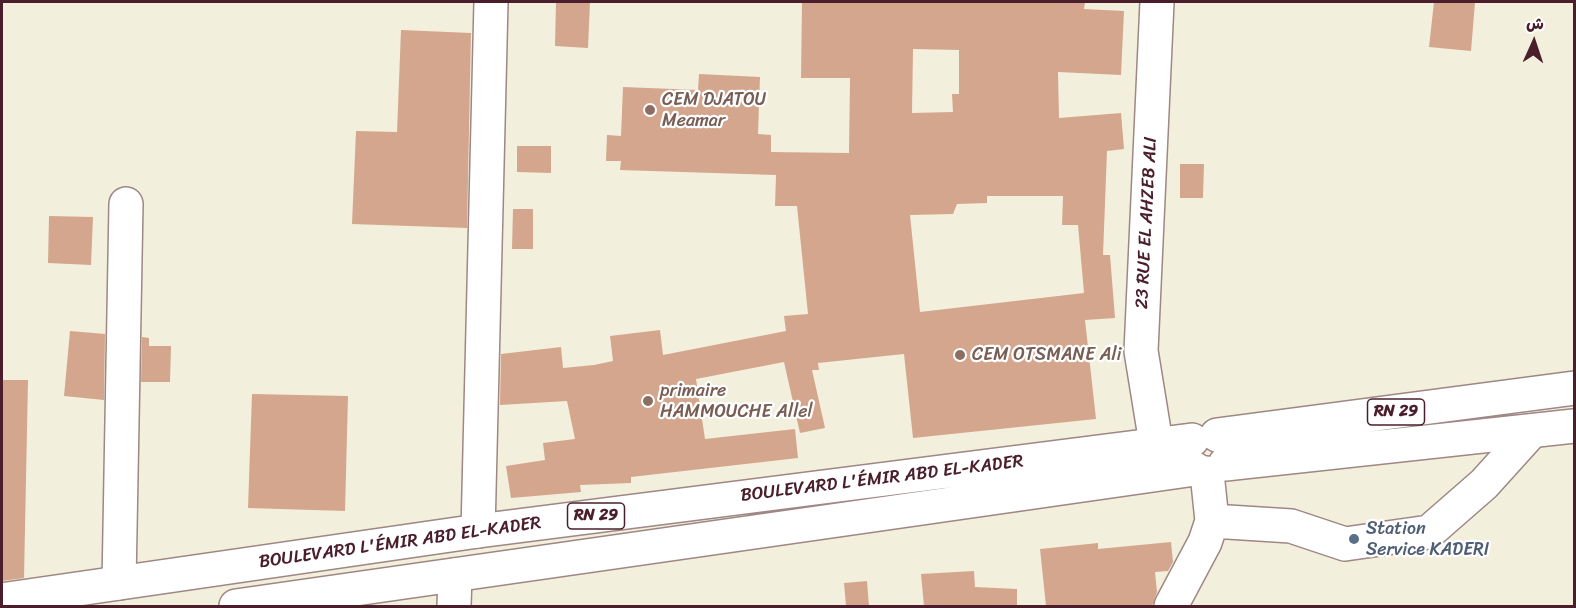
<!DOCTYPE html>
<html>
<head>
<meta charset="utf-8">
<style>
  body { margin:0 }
  #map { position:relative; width:1576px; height:608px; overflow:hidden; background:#f3efdd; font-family:Sriracha,"Playpen Sans Arabic",sans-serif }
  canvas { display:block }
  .frame { position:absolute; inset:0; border:3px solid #4a1f2b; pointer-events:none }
  .north { position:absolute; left:1504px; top:12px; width:60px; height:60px; -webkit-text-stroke:4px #fff; paint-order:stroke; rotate:3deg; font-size:16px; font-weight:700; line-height:24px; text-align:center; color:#4a1f2b }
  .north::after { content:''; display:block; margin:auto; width:21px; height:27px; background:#4a1f2b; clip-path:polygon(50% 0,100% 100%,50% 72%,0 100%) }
</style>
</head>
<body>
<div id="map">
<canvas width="1576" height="608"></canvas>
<div class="frame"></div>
<div class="north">ش</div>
</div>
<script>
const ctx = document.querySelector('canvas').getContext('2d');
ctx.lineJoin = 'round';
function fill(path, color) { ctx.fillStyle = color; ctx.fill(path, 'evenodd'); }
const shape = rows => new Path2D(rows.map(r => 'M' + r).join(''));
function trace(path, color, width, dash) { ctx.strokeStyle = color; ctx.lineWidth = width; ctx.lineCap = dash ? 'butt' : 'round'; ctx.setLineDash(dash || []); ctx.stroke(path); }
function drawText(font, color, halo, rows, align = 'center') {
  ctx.font = font + ' Sriracha,sans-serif'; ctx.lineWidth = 4.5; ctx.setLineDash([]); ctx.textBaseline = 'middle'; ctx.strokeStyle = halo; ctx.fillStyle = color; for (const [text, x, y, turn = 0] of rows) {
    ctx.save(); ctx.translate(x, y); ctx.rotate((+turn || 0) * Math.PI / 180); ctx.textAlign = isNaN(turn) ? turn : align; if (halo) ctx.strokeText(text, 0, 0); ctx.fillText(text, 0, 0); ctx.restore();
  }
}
const building = shape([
  [556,2,590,2,588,48,555,46],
  [802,2,1085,2,1084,9,1124,11,1121,75,1058,72,1059,118,1121,113,1124,149,1107,151,1103,255,1110,255,1115,318,1085,320,1096,419,913,438,904,354,818,363,819,370,812,370,825,428,800,433,784,362,696,379,705,439,795,429,798,458,631,477,631,483,580,485,581,492,511,498,506,466,545,460,543,443,575,439,567,401,500,405,501,354,561,347,563,368,594,365,613,361,610,336,660,330,663,355,786,331,784,316,808,314,797,206,775,206,776,175,620,170,621,161,606,161,607,135,621,136,623,87,698,90,699,74,760,77,758,134,771,135,771,152,849,153,850,78,801,78],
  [913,49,959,50,959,94,952,94,953,112,912,113],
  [987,196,1063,196,1062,225,1078,225,1084,293,920,312,910,215,953,214,957,204,987,203],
  [1434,2,1475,2,1471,51,1429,47],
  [401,30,471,33,467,228,352,224,356,131,397,132],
  [517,146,551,146,551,173,517,172],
  [1180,164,1204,164,1203,198,1180,198],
  [513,209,533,209,533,249,512,249],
  [49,216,93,217,91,265,48,263],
  [70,331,105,334,104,400,64,396],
  [142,337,149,338,149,346,171,346,170,382,141,382],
  [2,380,28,380,24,578,2,581],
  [252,394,348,396,345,511,248,508],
  [1171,542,1173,562,1168,571,1155,572,1157,592,1152,606,1046,606,1040,549,1098,543,1098,549],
  [974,571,975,587,1017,589,1017,606,924,606,921,574],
  [867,581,869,606,846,606,844,583]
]);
const minor = shape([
  [1156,443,1141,351,1157,2],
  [1212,521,1291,526,1345,544,1429,532,1484,484,1531,432],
  [478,531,491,2],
  [119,583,126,204],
  [454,606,455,575],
  [1171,606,1205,542,1212,521,1207,473]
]);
const highway = shape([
  [1217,435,1574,388],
  [1225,464,1574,426],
  [2,600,478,531,1192,440],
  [236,606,1195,469]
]);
const markers = [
  [650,110,6,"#8d6e63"],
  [960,355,6,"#8d6e63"],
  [648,401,6,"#8d6e63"],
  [1354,539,6,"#5c6f8a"]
];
const shields = [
  [1396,412,57],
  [596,516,57]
];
const shieldNames = [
  ["RN 29",1396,412],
  ["RN 29",596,516]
];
const educationNames = [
  ["CEM DJATOU",662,100],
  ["Meamar",662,121],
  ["CEM OTSMANE Ali",972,355],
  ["primaire",660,391],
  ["HAMMOUCHE Allel",660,412]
];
const streetNames = [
  ["23 RUE EL AHZEB ALI",1147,223,-87],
  ["BOULEVARD L'ÉMIR ABD EL-KADER",882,479,-7],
  ["BOULEVARD L'ÉMIR ABD EL-KADER",400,543,-8]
];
const serviceNames = [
  ["Station",1366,529],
  ["Service KADERI",1366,550]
];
fill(building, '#d4a68d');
trace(minor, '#9e8784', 36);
trace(highway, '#9e8784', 36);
trace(minor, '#fff', 33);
trace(highway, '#fff', 33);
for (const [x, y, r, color] of markers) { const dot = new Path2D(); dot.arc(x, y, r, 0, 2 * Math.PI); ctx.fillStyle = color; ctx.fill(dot); trace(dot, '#fff', 2); }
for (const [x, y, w] of shields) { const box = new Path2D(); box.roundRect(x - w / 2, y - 13, w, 26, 4.5); ctx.fillStyle = '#fff'; ctx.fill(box); trace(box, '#4a1f2b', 1.5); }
drawText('bold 16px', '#4a1f2b', null, shieldNames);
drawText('18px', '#785e54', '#fff', educationNames, 'left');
drawText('18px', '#4a1f2b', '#fff', streetNames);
drawText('18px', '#4e5e75', '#fff', serviceNames, 'left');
</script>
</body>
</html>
